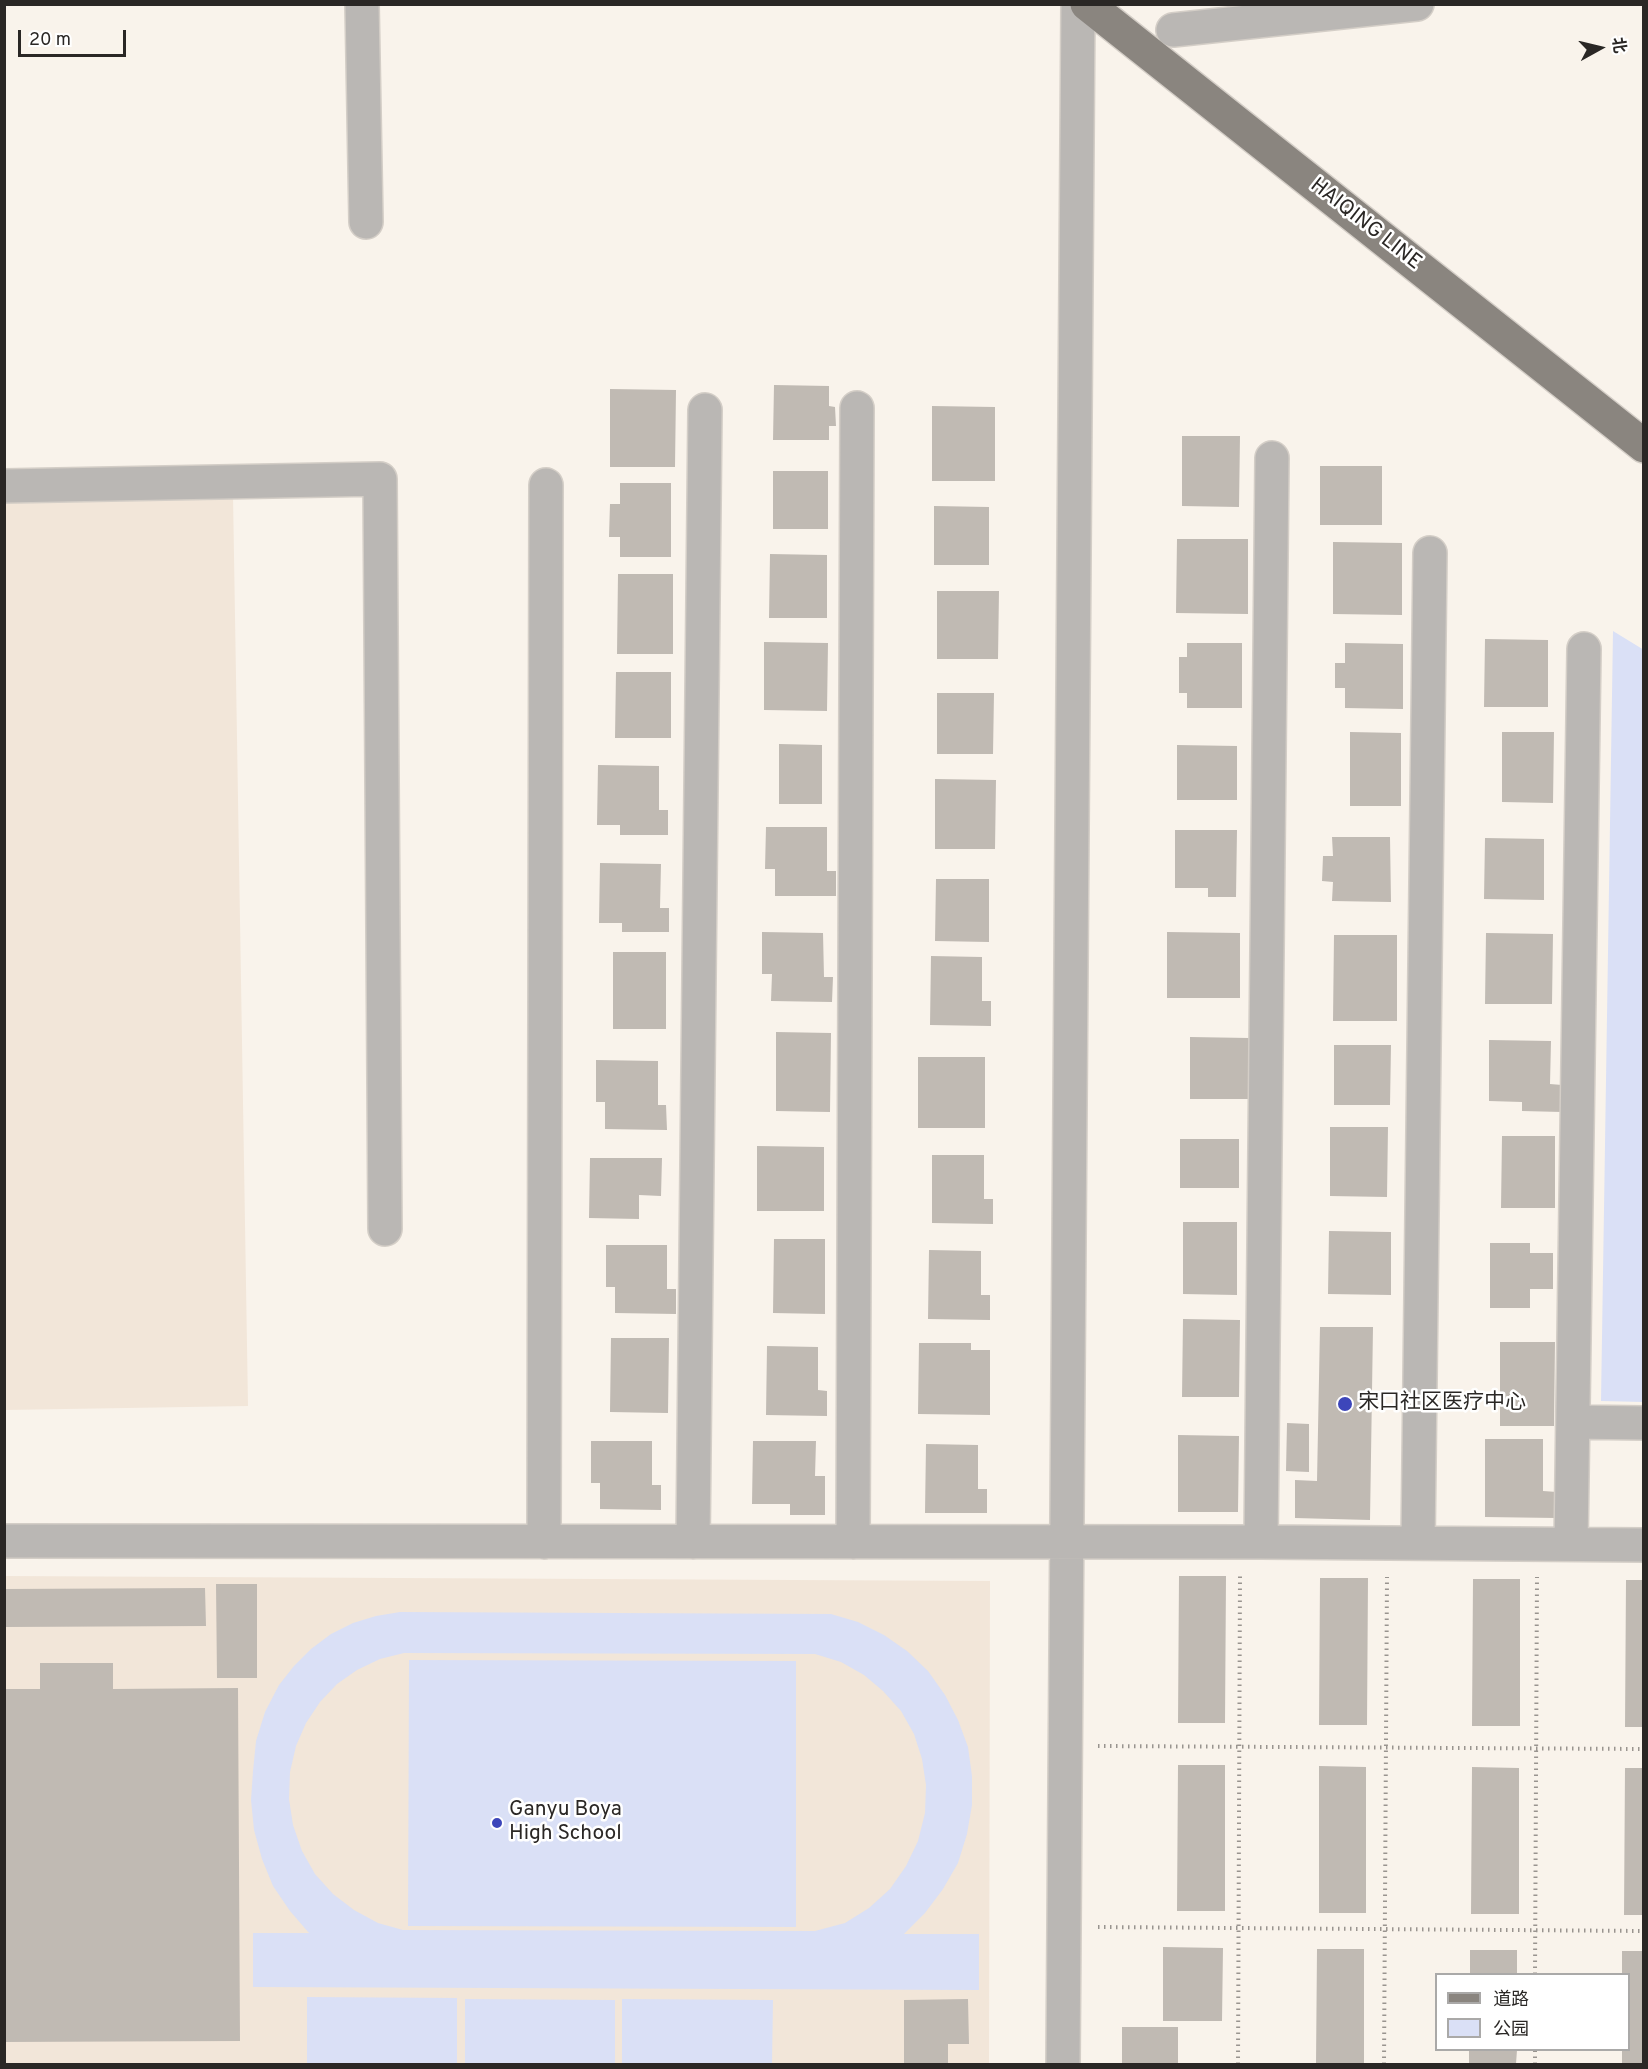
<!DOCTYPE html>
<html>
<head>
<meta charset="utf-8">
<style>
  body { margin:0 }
  #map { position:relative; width:1648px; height:2069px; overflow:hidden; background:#f9f3eb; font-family:Overpass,"Noto Sans SC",sans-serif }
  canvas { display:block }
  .frame { position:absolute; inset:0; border:6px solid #2a2725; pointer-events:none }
  .legend { position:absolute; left:1435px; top:1973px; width:195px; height:78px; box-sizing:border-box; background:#fff; border:2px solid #aaa9a8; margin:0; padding:8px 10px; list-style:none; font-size:18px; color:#2a2725 }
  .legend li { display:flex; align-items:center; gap:12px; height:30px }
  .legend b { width:30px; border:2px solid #aaa9a8 }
  .north { position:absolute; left:1570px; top:18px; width:60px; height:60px; -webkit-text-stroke:4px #fff; paint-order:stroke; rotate:82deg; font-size:16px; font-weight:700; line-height:24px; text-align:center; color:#2a2725 }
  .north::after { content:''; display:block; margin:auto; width:21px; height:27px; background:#2a2725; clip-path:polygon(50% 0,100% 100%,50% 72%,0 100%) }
  .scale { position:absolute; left:18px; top:30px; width:108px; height:27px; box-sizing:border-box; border:3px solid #2a2725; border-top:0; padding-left:8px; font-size:18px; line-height:21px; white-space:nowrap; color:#2a2725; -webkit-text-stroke:4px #fff; paint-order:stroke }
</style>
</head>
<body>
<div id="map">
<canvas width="1648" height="2069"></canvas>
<div class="frame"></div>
<ul class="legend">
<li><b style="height:8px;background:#8a857f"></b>道路</li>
<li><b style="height:16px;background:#dae0f6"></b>公园</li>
</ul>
<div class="north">北</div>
<div class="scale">20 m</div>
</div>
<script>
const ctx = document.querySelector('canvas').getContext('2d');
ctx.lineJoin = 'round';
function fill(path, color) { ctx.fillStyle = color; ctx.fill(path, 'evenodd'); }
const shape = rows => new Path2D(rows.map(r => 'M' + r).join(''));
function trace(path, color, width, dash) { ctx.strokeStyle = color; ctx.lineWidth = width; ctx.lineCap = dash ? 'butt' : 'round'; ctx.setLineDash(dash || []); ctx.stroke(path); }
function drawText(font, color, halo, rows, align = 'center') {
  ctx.font = font + ' Overpass,"Noto Sans SC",sans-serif'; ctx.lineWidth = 5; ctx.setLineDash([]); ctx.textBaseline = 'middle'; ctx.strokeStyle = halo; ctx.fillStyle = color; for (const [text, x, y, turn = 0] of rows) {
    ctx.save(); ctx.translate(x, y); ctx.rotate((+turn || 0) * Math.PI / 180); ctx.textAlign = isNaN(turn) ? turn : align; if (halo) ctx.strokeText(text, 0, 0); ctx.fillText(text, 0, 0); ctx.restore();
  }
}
const built = shape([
  [233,495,248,1406,5,1410,4,499],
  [5,1576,990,1581,989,2064,5,2064]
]);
const green = shape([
  [1613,631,1644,650,1643,1402,1601,1401],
  [400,1612,831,1614,858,1622,884,1635,907,1651,928,1671,945,1695,958,1720,968,1747,972,1776,972,1805,967,1834,958,1863,943,1889,925,1913,904,1934,979,1934,979,1990,253,1987,253,1933,309,1933,290,1911,273,1886,262,1859,254,1830,251,1800,253,1771,256,1741,265,1712,279,1685,294,1666,311,1649,331,1634,353,1623,376,1616],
  [404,1653,815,1654,841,1662,864,1675,883,1691,901,1711,914,1734,922,1759,926,1785,925,1813,918,1841,906,1866,890,1889,869,1908,845,1923,815,1931,403,1930,378,1923,354,1910,333,1894,315,1874,302,1851,293,1825,289,1799,290,1772,296,1746,306,1723,320,1702,337,1684,357,1670,380,1659],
  [409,1660,796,1661,796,1927,408,1926],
  [307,1997,457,1998,457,2064,307,2064],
  [465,1999,615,2000,615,2064,465,2064],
  [622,1999,773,2000,772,2064,622,2064]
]);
const building = shape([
  [774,385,829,386,829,406,835,407,836,426,829,426,829,440,773,440],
  [610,389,676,390,675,467,610,467],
  [932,406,995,407,995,481,932,481],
  [1182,436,1240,436,1239,507,1182,506],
  [1320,466,1382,466,1382,525,1320,525],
  [773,471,828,471,828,529,773,529],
  [620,483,671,483,671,557,620,557,620,537,609,537,610,504,620,504],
  [934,506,989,507,989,565,934,565],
  [1177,539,1248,539,1248,614,1176,613],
  [1333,542,1402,543,1402,615,1333,614],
  [770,554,827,555,827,618,769,618],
  [618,574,673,574,673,654,617,654],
  [937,591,999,591,998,659,937,659],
  [1485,639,1548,640,1548,707,1484,707],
  [764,642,828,643,827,711,764,710],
  [1187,643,1242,643,1242,708,1187,708,1187,693,1179,693,1179,657,1187,657],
  [1345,643,1403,644,1403,709,1345,708,1345,688,1335,688,1335,663,1345,663],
  [616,672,671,672,671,738,615,738],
  [937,693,994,693,993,754,937,754],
  [1350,732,1401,733,1401,806,1350,806],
  [1502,732,1554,732,1553,803,1502,802],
  [779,744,822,745,822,804,779,804],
  [1177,745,1237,746,1237,800,1177,800],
  [598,765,659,766,659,810,668,810,668,835,620,835,620,825,597,825],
  [935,779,996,780,995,849,935,849],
  [766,827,827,827,827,871,836,871,836,896,775,896,775,869,765,869],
  [1175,830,1237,830,1236,897,1208,897,1208,888,1175,888],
  [1332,837,1390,837,1391,902,1332,901,1333,882,1322,881,1323,856,1333,856],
  [1485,838,1544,839,1544,900,1484,899],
  [600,863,661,864,660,908,669,908,669,932,622,932,622,923,599,923],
  [936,879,989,879,989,942,935,941],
  [762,932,823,933,824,977,833,977,832,1002,771,1001,772,974,762,974],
  [1167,932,1240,933,1240,998,1167,998],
  [1486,933,1553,934,1552,1004,1485,1004],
  [1334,935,1397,935,1397,1021,1333,1021],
  [613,952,666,952,666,1029,613,1029],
  [931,956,982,957,982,1001,991,1001,991,1026,930,1025],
  [776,1032,831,1033,830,1112,776,1111],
  [1190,1037,1249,1038,1250,1099,1190,1099],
  [1489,1040,1551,1041,1550,1084,1562,1085,1562,1112,1522,1111,1522,1102,1489,1101],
  [1334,1045,1391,1045,1390,1105,1334,1105],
  [918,1057,985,1057,985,1128,918,1128],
  [596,1060,658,1061,658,1105,666,1105,667,1130,605,1129,605,1102,596,1102],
  [1330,1127,1388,1127,1387,1197,1330,1196],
  [1502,1136,1555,1136,1555,1208,1501,1208],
  [1180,1139,1239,1139,1239,1188,1180,1188],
  [757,1146,824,1147,824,1211,757,1211],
  [932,1155,984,1155,984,1199,993,1199,993,1224,932,1223],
  [590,1158,662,1158,661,1196,639,1195,639,1219,589,1218],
  [1183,1222,1237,1222,1237,1295,1183,1294],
  [1329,1231,1391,1232,1391,1295,1328,1294],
  [774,1239,825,1239,825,1314,773,1313],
  [1490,1243,1530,1243,1530,1253,1553,1253,1553,1289,1530,1289,1530,1308,1490,1308],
  [606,1245,667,1245,667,1289,676,1289,676,1314,615,1313,615,1287,606,1287],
  [929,1250,981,1251,981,1295,990,1295,990,1320,928,1319],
  [1183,1319,1240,1320,1239,1397,1182,1397],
  [1320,1327,1373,1327,1370,1520,1295,1518,1295,1480,1317,1481],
  [611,1338,669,1338,668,1413,610,1412],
  [1500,1342,1555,1342,1554,1426,1500,1426],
  [919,1343,971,1343,971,1350,990,1350,990,1415,918,1414],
  [767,1346,818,1347,818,1390,827,1391,827,1416,766,1415],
  [1287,1423,1309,1424,1309,1472,1286,1471],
  [1178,1435,1239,1436,1238,1512,1178,1512],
  [1485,1439,1543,1439,1543,1491,1557,1492,1556,1518,1485,1517],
  [591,1441,652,1441,652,1485,661,1485,661,1510,600,1509,600,1483,591,1483],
  [753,1441,816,1441,815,1476,825,1476,825,1515,790,1515,790,1504,752,1504],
  [926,1444,978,1445,978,1489,987,1489,987,1513,925,1513],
  [1179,1576,1226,1576,1225,1723,1178,1723],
  [1320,1578,1368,1578,1367,1725,1319,1725],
  [1473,1579,1520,1579,1520,1726,1472,1726],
  [1626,1580,1644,1580,1644,1727,1625,1727],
  [216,1584,257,1584,257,1678,217,1678],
  [205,1588,206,1626,6,1627,5,1589],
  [40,1663,113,1663,113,1689,238,1688,240,2041,4,2042,4,1689,40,1689],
  [1178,1765,1225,1765,1225,1911,1177,1911],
  [1319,1766,1366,1767,1366,1913,1319,1913],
  [1472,1767,1519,1768,1519,1914,1471,1914],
  [1625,1768,1644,1768,1644,1915,1624,1915],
  [1163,1947,1223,1948,1222,2021,1163,2021],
  [1317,1949,1364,1949,1364,2064,1316,2064],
  [1470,1950,1517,1950,1517,1974,1470,1974],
  [1622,1951,1644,1951,1644,2064,1622,2064,1622,2050,1629,2049,1629,1974,1622,1974],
  [968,1999,969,2044,948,2044,948,2064,904,2064,904,2000],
  [1122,2027,1178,2027,1178,2064,1122,2064],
  [1469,2050,1517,2050,1516,2064,1469,2064]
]);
const path = shape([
  [1098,1746,1644,1749],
  [1098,1927,1644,1931],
  [1535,1974,1537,1577],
  [1238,2064,1240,1576],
  [1384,2064,1387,1577],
  [1535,2064,1535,2050]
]);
const minor = shape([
  [362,4,366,222],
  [1173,30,1417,4],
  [4,486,380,479,385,1229],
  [1573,1422,1644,1423],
  [4,1541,1261,1542,1644,1545],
  [544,1542,546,485],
  [693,1542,705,410],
  [853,1542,857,408],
  [1261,1542,1272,458],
  [1418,1543,1430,553],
  [1571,1544,1584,649],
  [1063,2064,1078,4]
]);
const major = shape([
  [1087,4,1644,446]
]);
const markers = [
  [1345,1404,8,"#3d46ba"],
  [497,1823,6,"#3d46ba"]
];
const streetNames = [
  ["HAIQING LINE",1365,225,38]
];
const poiNames = [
  ["宋口社区医疗中心",1358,1404],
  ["Ganyu Boya",509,1811],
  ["High School",509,1835]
];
fill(built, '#f2e6d9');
fill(green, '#dae0f6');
fill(building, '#c0bab3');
trace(minor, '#d4cec7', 36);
trace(major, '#d4cec7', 36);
trace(path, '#99948f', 4, [1.5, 4.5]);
trace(minor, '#bab7b4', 33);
trace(major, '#8a857f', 33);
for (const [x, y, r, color] of markers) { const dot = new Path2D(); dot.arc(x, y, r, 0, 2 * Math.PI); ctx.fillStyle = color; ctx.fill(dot); trace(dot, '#fff', 2); }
drawText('21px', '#2a2725', '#fff', streetNames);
drawText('21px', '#2a2725', '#fff', poiNames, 'left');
</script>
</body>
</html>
